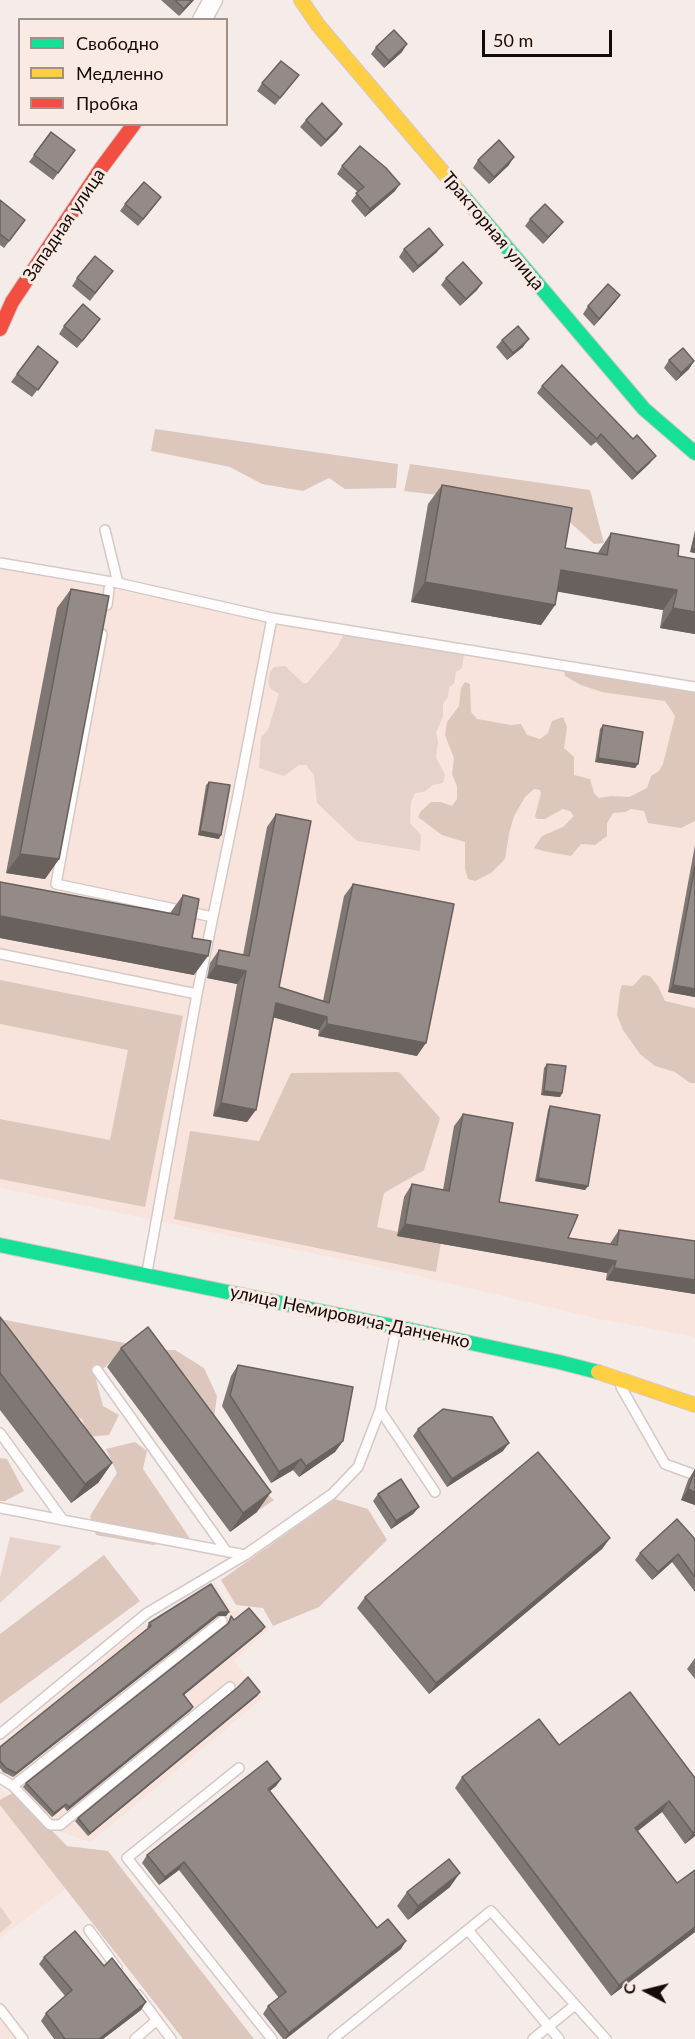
<!DOCTYPE html>
<html>
<head>
<meta charset="utf-8">
<style>
  body { margin:0 }
  #map { position:relative; width:695px; height:2039px; overflow:hidden; background:#f5ece9; font-family:Lato,sans-serif }
  canvas { display:block }
  .legend { position:absolute; left:18px; top:18px; width:210px; height:108px; box-sizing:border-box; background:#faeae4; border:2px solid #9f908b; margin:0; padding:8px 10px; list-style:none; font-size:18px; color:#160a06 }
  .legend li { display:flex; align-items:center; gap:12px; height:30px }
  .legend b { width:30px; border:2px solid #9f908b }
  .north { position:absolute; left:617px; top:1961px; width:60px; height:60px; -webkit-text-stroke:4px #faeae4; paint-order:stroke; rotate:277deg; font-size:16px; font-weight:700; line-height:24px; text-align:center; color:#160a06 }
  .north::after { content:''; display:block; margin:auto; width:21px; height:27px; background:#160a06; clip-path:polygon(50% 0,100% 100%,50% 72%,0 100%) }
  .scale { position:absolute; left:482px; top:30px; width:130px; height:27px; box-sizing:border-box; border:3px solid #160a06; border-top:0; padding-left:8px; font-size:18px; line-height:21px; white-space:nowrap; color:#160a06; -webkit-text-stroke:4px #faeae4; paint-order:stroke }
</style>
</head>
<body>
<div id="map">
<canvas width="695" height="2039"></canvas>
<ul class="legend">
<li><b style="height:8px;background:#16e098"></b>Свободно</li>
<li><b style="height:8px;background:#ffcf43"></b>Медленно</li>
<li><b style="height:8px;background:#f24e42"></b>Пробка</li>
</ul>
<div class="north">С</div>
<div class="scale">50 m</div>
</div>
<script>
const ctx = document.querySelector('canvas').getContext('2d');
ctx.lineJoin = 'round';
function fill(path, color) { ctx.fillStyle = color; ctx.fill(path, 'evenodd'); }
const shape = rows => new Path2D(rows.map(r => 'M' + r).join(''));
function trace(path, color, width, dash) { ctx.strokeStyle = color; ctx.lineWidth = width; ctx.lineCap = dash ? 'butt' : 'round'; ctx.setLineDash(dash || []); ctx.stroke(path); }
function drawText(font, color, halo, rows, align = 'center') {
  ctx.font = font + ' Lato,sans-serif'; ctx.lineWidth = 6; ctx.setLineDash([]); ctx.textBaseline = 'middle'; ctx.strokeStyle = halo; ctx.fillStyle = color; for (const [text, x, y, turn = 0] of rows) {
    ctx.save(); ctx.translate(x, y); ctx.rotate((+turn || 0) * Math.PI / 180); ctx.textAlign = isNaN(turn) ? turn : align; if (halo) ctx.strokeText(text, 0, 0); ctx.fillText(text, 0, 0); ctx.restore();
  }
}
const built = shape([
  [0,569,695,694,695,1337,599,1319,397,1271,0,1188],
  [214,1582,232,1611,247,1609,269,1629,234,1661,263,1698,91,1842,43,1826,0,1776,0,1745,137,1630],
  [0,1787,75,1882,0,1938],
  [0,2018,16,2039,0,2039]
]);
const green = shape([
  [347,627,465,648,462,668,456,672,454,684,449,687,448,697,443,704,443,717,436,732,438,742,436,757,445,775,443,783,433,785,424,792,415,793,411,802,410,823,421,835,420,851,357,841,317,803,314,775,306,765,299,765,284,776,259,768,261,737,268,730,279,694,271,689,268,683,270,672,274,667,285,666,303,683,307,683,338,646],
  [10,1537,62,1546,0,1603,0,1577],
  [0,1906,12,1923,0,1933]
]);
const forest = shape([
  [155,429,398,464,396,488,345,489,329,478,303,491,262,484,230,467,151,451],
  [410,464,590,490,604,543,594,544,555,509,404,491],
  [564,668,695,689,695,821,681,828,648,823,644,811,631,809,625,812,613,813,607,823,607,836,595,845,581,844,571,856,543,851,534,848,542,836,563,827,574,816,570,811,563,809,545,819,537,819,535,816,541,793,540,790,534,789,525,797,514,816,509,834,505,859,491,873,475,881,468,879,465,869,465,842,442,835,418,817,421,811,431,802,441,802,452,806,457,799,457,786,452,774,454,758,445,735,447,722,459,706,461,688,465,682,470,684,471,712,477,719,511,725,521,724,527,735,540,739,548,733,552,721,563,717,567,727,564,748,574,757,574,775,590,779,594,793,599,798,611,796,629,797,647,788,651,776,659,771,663,764,675,716,665,701,602,692,581,685,565,676],
  [643,975,650,976,658,986,665,1001,695,1008,695,1083,690,1083,675,1072,655,1066,640,1054,623,1030,617,1015,620,991,622,985,633,986],
  [0,980,183,1016,145,1207,0,1179,0,1119,110,1140,128,1050,0,1024],
  [399,1072,440,1118,424,1170,384,1193,377,1227,441,1242,436,1272,174,1219,190,1131,259,1141,291,1073],
  [0,1319,130,1344,95,1376,103,1406,119,1415,109,1435,88,1437,82,1419,54,1413],
  [142,1350,175,1350,204,1368,217,1396,212,1433,258,1486,274,1500,259,1510],
  [135,1442,147,1451,143,1469,191,1540,153,1545,96,1535,90,1516,117,1473,106,1449],
  [0,1458,7,1459,24,1491,5,1501,0,1501],
  [335,1499,368,1509,387,1540,319,1607,273,1626,263,1608,236,1605,221,1580],
  [104,1555,140,1601,0,1704,0,1634],
  [14,1792,67,1846,108,1851,254,2039,183,2039,0,1805,0,1800]
]);
const lane = shape([
  [105,530,118,583],
  [0,563,118,583,272,618,695,687],
  [107,605,109,589],
  [102,634,56,884,213,917],
  [0,954,197,994,147,1272],
  [197,994,237,800,272,618],
  [97,1370,227,1552],
  [621,1387,665,1464,695,1475],
  [380,1410,435,1492],
  [0,1433,63,1520],
  [0,1508,245,1555,332,1494,358,1467,380,1410,396,1329],
  [0,1734,147,1613,245,1555],
  [239,1768,127,1858,272,2039],
  [0,1778,13,1786,50,1825,60,1825,230,1687],
  [13,1786,222,1621],
  [89,1930,117,1968],
  [468,1930,559,2039],
  [138,1995,171,2039],
  [0,2009,23,2039],
  [135,2039,157,2020],
  [333,2039,491,1911,606,2039],
  [533,2039,575,2005]
]);
const street = shape([
  [202,20,213,0]
]);
const fast = shape([
  [459,191,644,409,695,453],
  [0,1245,397,1327,559,1362,598,1372]
]);
const slow = shape([
  [301,0,318,25,459,191],
  [598,1372,695,1405]
]);
const jam = shape([
  [0,329,12,302,102,167,134,124]
]);
const wall = shape([
  [161,0,194,0,179,16],
  [376,47,402,52,384,68,371,54],
  [299,75,275,105,257,91,262,83],
  [306,120,342,124,337,131,321,147,300,127],
  [51,132,75,150,53,180,29,162],
  [478,160,509,165,489,184,473,168],
  [342,166,395,191,365,217,351,201,358,192,337,174],
  [161,197,138,226,120,211,125,204],
  [0,200,20,227,4,248,0,245],
  [530,219,563,222,557,229,543,244,525,226],
  [404,249,437,252,413,273,399,257],
  [113,271,90,301,72,286,77,278],
  [446,278,482,283,477,290,460,306,441,285],
  [615,302,594,326,583,314,588,306],
  [64,326,95,326,77,348,59,334],
  [502,340,523,347,507,360,496,347],
  [38,346,58,362,32,397,11,382],
  [669,360,694,361,689,369,676,381,664,368],
  [542,386,650,463,632,480,596,442,591,446,537,393],
  [442,485,565,548,597,554,611,533,678,556,695,559,695,634,660,628,663,610,557,591,555,605,541,625,411,602,428,504],
  [695,530,695,553,690,552],
  [71,589,59,859,45,879,6,873,57,608],
  [603,725,638,764,635,768,595,762,600,729],
  [209,782,219,839,198,835,206,785],
  [276,814,279,987,323,1001,344,896,353,884,417,1056,318,1036,319,1030,274,1017,247,1122,213,1116,237,984,207,978,210,963,219,950,243,955,267,827],
  [695,845,695,997,668,992],
  [0,882,170,913,183,895,192,938,194,975,0,938],
  [547,1064,562,1093,560,1097,541,1095,544,1068],
  [550,1106,588,1186,585,1190,535,1181,548,1110],
  [463,1114,499,1202,568,1238,610,1244,611,1242,619,1230,695,1241,695,1294,606,1280,607,1273,397,1236,404,1197,412,1184,443,1190,454,1126],
  [0,1317,112,1463,98,1483,71,1503,0,1410],
  [121,1348,257,1512,230,1532,107,1367],
  [238,1365,343,1441,335,1452,299,1477,293,1470,271,1483,222,1406,231,1376],
  [418,1429,503,1451,447,1487,413,1436],
  [695,1469,695,1505,681,1500,688,1480],
  [378,1494,419,1507,413,1514,391,1529,373,1501],
  [610,1538,602,1549,429,1694,357,1608,365,1597],
  [695,1539,695,1592,672,1562,652,1580,635,1560,640,1553],
  [229,1612,226,1616,218,1616,13,1777,3,1772,0,1768,0,1747,148,1628,147,1627,149,1623],
  [231,1616,234,1620,262,1631,184,1695,193,1707,190,1711,67,1811,64,1807,52,1817,23,1787,26,1783,227,1624],
  [695,1658,695,1679,687,1669],
  [260,1692,257,1696,88,1836,75,1821,78,1818],
  [630,1692,695,1836,685,1844,662,1812,638,1831,695,1932,611,1996,455,1788,462,1777,559,1745],
  [281,1779,276,1786,270,1791,377,1928,401,1949,286,2039,283,2039,263,2014,268,2006,279,1998,179,1870,159,1885,142,1863,147,1855],
  [450,1887,408,1920,397,1906,407,1892],
  [44,1957,104,1966,146,2002,141,2010,103,2039,54,2039,41,2021,46,2013,65,1996,39,1964]
]);
const shadedWall = shape([
  [192,0,194,0,179,16,184,9],
  [407,44,402,52,384,68,389,61],
  [342,124,337,131,321,147,326,140],
  [514,157,509,165,489,184,494,177],
  [400,184,395,191,365,217,370,209],
  [161,197,156,204,138,226,143,219],
  [563,222,557,229,543,244,548,237],
  [443,245,437,252,413,273,418,266],
  [482,283,477,290,460,306,466,299],
  [620,295,615,302,594,326,599,319],
  [529,339,523,347,507,360,513,353],
  [694,361,689,369,676,381,681,373],
  [656,456,650,463,632,480,637,473],
  [692,548,695,549,695,553,690,552],
  [561,570,677,590,663,610,548,590],
  [425,582,555,605,541,625,411,602],
  [673,608,695,612,695,634,660,628],
  [598,758,638,764,635,768,595,762],
  [200,831,221,835,219,839,198,835],
  [20,854,59,859,45,879,6,873],
  [0,916,208,956,194,975,0,938],
  [216,965,246,971,237,984,207,978],
  [673,985,695,989,695,997,668,992],
  [276,1003,327,1017,319,1030,268,1016],
  [327,1024,426,1043,417,1056,318,1036],
  [544,1091,562,1093,560,1097,541,1095],
  [221,1103,256,1110,247,1122,213,1116],
  [538,1178,588,1186,585,1190,535,1181],
  [405,1224,616,1261,607,1273,397,1236],
  [614,1268,695,1280,695,1294,606,1280],
  [343,1441,335,1452,299,1477,306,1466],
  [509,1443,503,1451,447,1487,452,1479],
  [301,1459,293,1470,271,1483,279,1472],
  [112,1463,98,1483,71,1503,85,1484],
  [688,1489,695,1492,695,1505,681,1500],
  [271,1492,257,1512,230,1532,243,1513],
  [419,1507,413,1514,391,1529,396,1521],
  [610,1538,602,1549,429,1694,436,1683],
  [678,1554,672,1562,652,1580,658,1572],
  [220,1612,229,1612,226,1616,218,1616,13,1777,16,1773],
  [265,1627,262,1631,180,1698,183,1694],
  [260,1692,257,1696,88,1836,90,1833],
  [193,1707,190,1711,67,1811,69,1807],
  [281,1779,276,1786,263,1796,268,1789],
  [669,1801,662,1812,627,1839,635,1828],
  [66,1804,64,1807,52,1817,54,1813],
  [695,1831,695,1836,685,1844,693,1833],
  [184,1862,179,1870,159,1885,165,1877],
  [460,1873,450,1887,408,1920,418,1906],
  [695,1927,695,1932,611,1996,619,1985],
  [406,1941,401,1949,285,2039,289,2033],
  [146,2002,141,2010,103,2039,99,2039]
]);
const building = shape([
  [175,0,192,0,184,9,175,0],
  [394,30,407,44,389,61,376,47,394,30],
  [281,61,299,75,280,98,262,83,281,61],
  [322,103,342,124,326,140,306,120,322,103],
  [51,132,75,150,58,173,34,155,51,132],
  [499,140,514,157,494,177,478,160,499,140],
  [360,146,386,168,400,184,370,209,356,193,364,187,342,166,360,146],
  [144,182,161,197,143,219,125,204,144,182],
  [0,200,25,220,9,241,0,234,0,200],
  [545,204,563,222,548,237,530,219,545,204],
  [429,228,443,245,418,266,404,249,429,228],
  [95,256,113,271,95,293,77,278,95,256],
  [463,262,482,283,466,299,446,278,463,262],
  [608,284,620,295,599,319,588,306,608,284],
  [83,304,100,319,82,341,64,326,83,304],
  [518,326,529,339,513,353,502,340,518,326],
  [38,346,58,362,38,390,17,374,38,346],
  [683,348,694,361,681,373,669,360,683,348],
  [562,365,633,439,637,435,656,456,637,473,601,434,597,439,542,386,562,365],
  [442,485,572,508,565,548,607,555,611,533,679,545,678,556,695,559,695,612,673,608,677,590,561,570,555,605,425,582,442,485],
  [695,537,695,549,692,548,695,537],
  [71,589,109,596,59,859,20,854,71,589],
  [603,725,643,732,638,764,598,758,603,725],
  [209,782,230,785,221,835,200,831,209,782],
  [276,814,311,821,279,987,329,1003,353,884,454,904,426,1043,327,1024,327,1017,276,1003,256,1110,221,1103,246,971,216,965,219,950,249,956,276,814],
  [695,866,695,989,673,985,695,866],
  [0,882,179,915,183,895,199,899,192,938,211,941,208,956,0,916,0,882],
  [547,1064,566,1066,562,1093,544,1091,547,1064],
  [550,1106,600,1115,588,1186,538,1178,550,1106],
  [463,1114,513,1123,499,1202,578,1215,568,1238,617,1245,619,1230,695,1241,695,1280,614,1268,616,1261,405,1224,412,1184,449,1191,463,1114],
  [0,1317,112,1463,85,1484,0,1373,0,1317],
  [148,1327,271,1492,243,1513,121,1348,148,1327],
  [238,1365,353,1387,343,1441,306,1466,301,1459,279,1472,230,1395,238,1365],
  [443,1409,492,1417,509,1443,452,1479,418,1429,443,1409],
  [538,1452,610,1538,436,1683,365,1597,538,1452],
  [695,1470,695,1492,688,1489,695,1470],
  [401,1479,419,1507,396,1521,378,1494,401,1479],
  [677,1519,695,1539,695,1577,678,1554,658,1572,640,1553,677,1519],
  [211,1584,229,1612,220,1612,16,1773,6,1768,0,1761,0,1747,151,1626,149,1623,211,1584],
  [249,1608,265,1627,183,1694,193,1707,69,1807,66,1804,54,1813,26,1783,229,1623,231,1616,234,1620,249,1608],
  [248,1677,260,1692,90,1833,78,1818,237,1688,248,1677],
  [630,1692,695,1778,695,1831,693,1833,669,1801,635,1828,677,1883,695,1870,695,1927,619,1985,462,1777,539,1719,559,1745,630,1692],
  [267,1761,281,1779,268,1789,377,1928,388,1919,406,1941,289,2033,268,2006,286,1992,184,1862,165,1877,147,1855,267,1761],
  [449,1859,460,1873,418,1906,407,1892,449,1859],
  [75,1931,104,1966,112,1958,146,2002,99,2039,65,2039,46,2013,72,1990,44,1957,75,1931]
]);
const streetNames = [
  ["Западная улица",64,225,-56],
  ["Тракторная улица",493,231,50],
  ["улица Немировича-Данченко",350,1317,12]
];
fill(built, '#f8e4dc');
fill(green, '#e5d3cb');
fill(forest, '#ddc7bd');
trace(lane, '#d5c9c5', 12);
trace(street, '#d5c9c5', 21);
trace(fast, '#d5c9c5', 16);
trace(slow, '#d5c9c5', 16);
trace(jam, '#d5c9c5', 16);
trace(lane, '#fefcfc', 9);
trace(street, '#fefcfc', 18);
trace(fast, '#16e098', 14);
trace(slow, '#ffcf43', 14);
trace(jam, '#f24e42', 14);
fill(wall, '#7f7774');
fill(shadedWall, '#68615e');
fill(building, '#948a87');
trace(building, '#68615e', 1.5);
drawText('18px', '#160a06', '#faeae4', streetNames);
</script>
</body>
</html>
